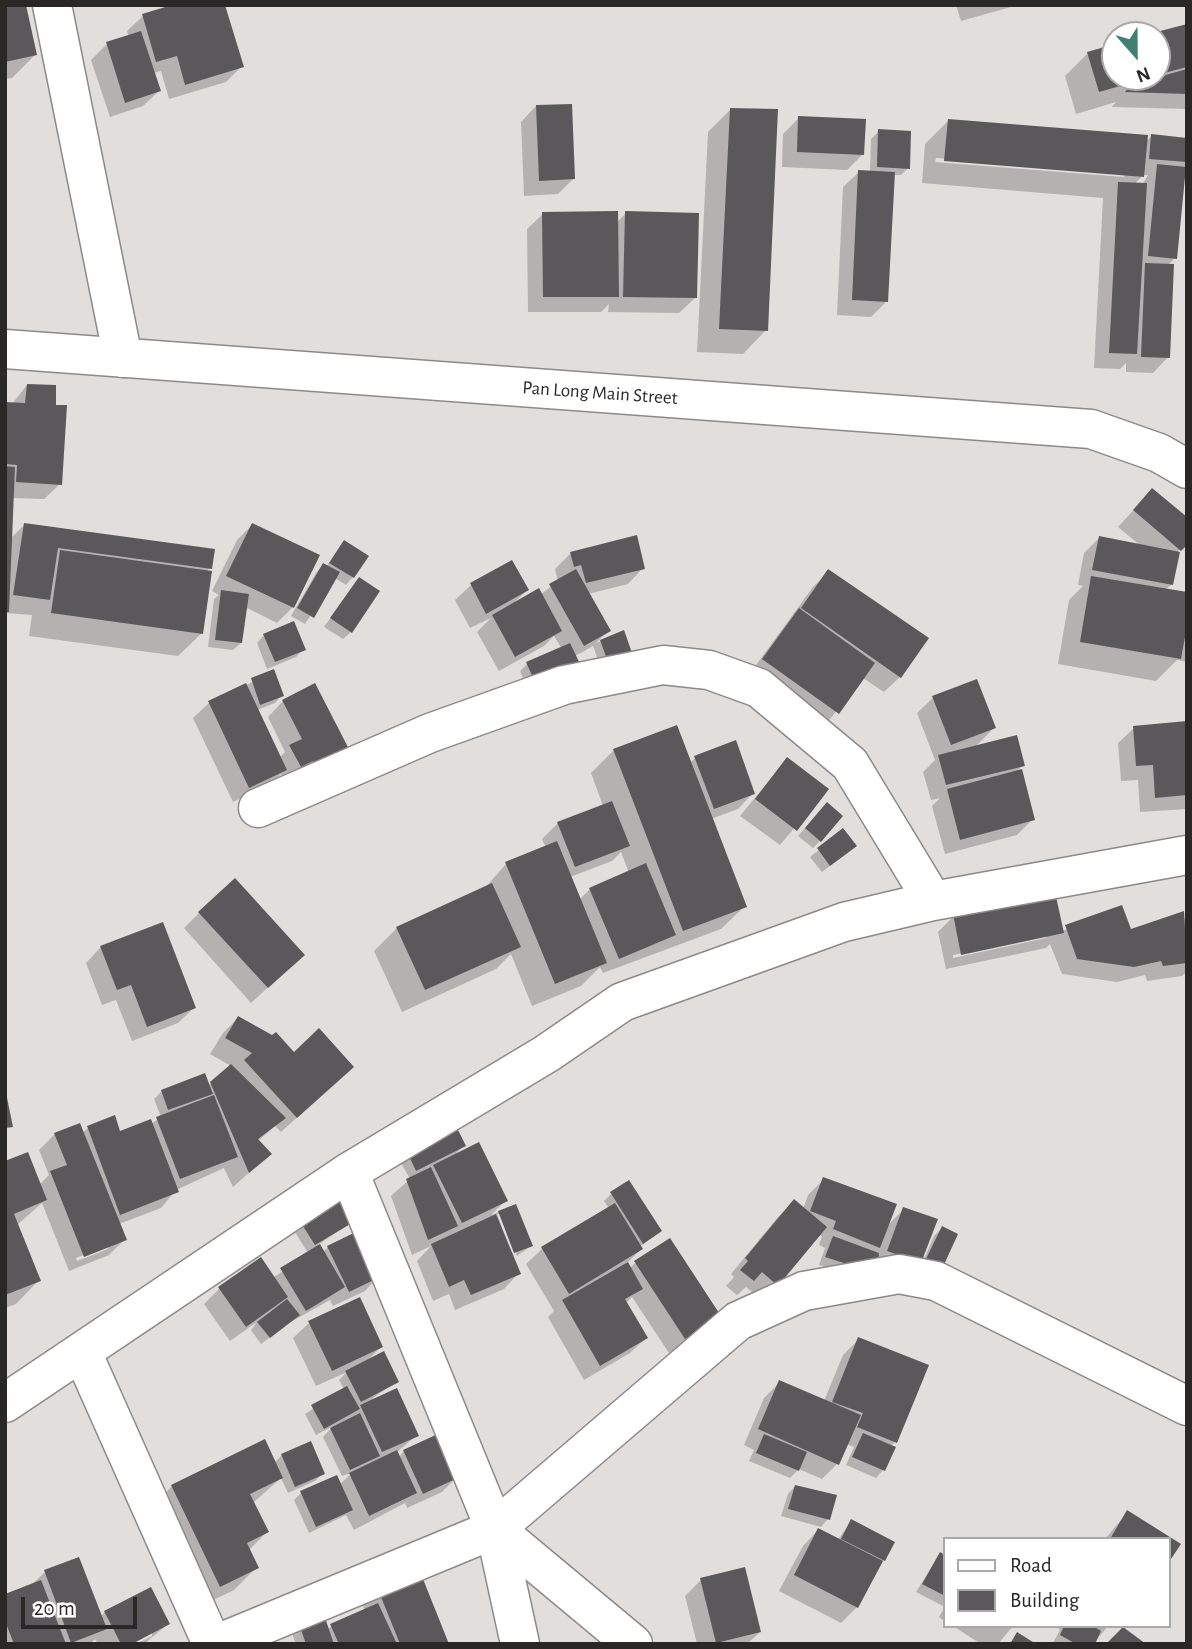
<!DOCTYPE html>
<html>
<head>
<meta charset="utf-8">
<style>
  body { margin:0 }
  #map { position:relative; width:1192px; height:1649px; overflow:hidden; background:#e2dedc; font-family:"Alegreya Sans",sans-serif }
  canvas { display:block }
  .frame { position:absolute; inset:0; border:7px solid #2a2827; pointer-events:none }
  .legend { position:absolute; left:943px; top:1537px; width:228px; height:91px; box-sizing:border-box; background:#fff; border:2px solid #aaa9a9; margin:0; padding:9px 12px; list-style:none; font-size:21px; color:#2a2827 }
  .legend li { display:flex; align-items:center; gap:14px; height:35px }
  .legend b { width:35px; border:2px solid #aaa9a9 }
  .north { position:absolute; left:1101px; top:21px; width:70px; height:70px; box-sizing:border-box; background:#fff; border:2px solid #aaa9a9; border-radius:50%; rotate:159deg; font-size:19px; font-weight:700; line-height:28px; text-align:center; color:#2a2827 }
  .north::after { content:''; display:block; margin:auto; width:24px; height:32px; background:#3f8070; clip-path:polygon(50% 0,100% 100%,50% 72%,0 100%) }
  .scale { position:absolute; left:21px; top:1597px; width:116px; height:32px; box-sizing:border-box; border:4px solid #2a2827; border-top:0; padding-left:9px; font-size:21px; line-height:24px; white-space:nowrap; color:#2a2827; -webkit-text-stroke:5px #fff; paint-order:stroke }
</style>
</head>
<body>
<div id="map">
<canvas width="1192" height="1649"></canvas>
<div class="frame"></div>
<ul class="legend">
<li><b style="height:9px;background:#fff"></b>Road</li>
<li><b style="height:19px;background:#5a585a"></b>Building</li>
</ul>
<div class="north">N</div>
<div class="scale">20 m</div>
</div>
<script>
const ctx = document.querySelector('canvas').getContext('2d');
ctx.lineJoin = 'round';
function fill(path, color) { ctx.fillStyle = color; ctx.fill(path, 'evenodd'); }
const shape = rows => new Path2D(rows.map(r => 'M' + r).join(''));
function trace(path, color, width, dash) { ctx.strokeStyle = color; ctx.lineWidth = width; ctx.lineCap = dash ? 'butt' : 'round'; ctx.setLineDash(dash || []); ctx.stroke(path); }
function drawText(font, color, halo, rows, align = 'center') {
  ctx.font = font + ' "Alegreya Sans",sans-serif'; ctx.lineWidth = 7; ctx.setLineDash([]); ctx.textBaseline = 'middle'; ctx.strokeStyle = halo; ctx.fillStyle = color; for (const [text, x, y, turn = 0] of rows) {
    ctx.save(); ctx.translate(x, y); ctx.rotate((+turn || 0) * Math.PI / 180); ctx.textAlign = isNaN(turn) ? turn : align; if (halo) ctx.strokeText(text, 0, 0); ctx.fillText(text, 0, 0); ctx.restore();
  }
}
const shadow = shape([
  [5,5,35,55,12,78,5,79],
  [956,5,1018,5,961,21],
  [143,16,242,66,226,82,169,99,161,71,153,73,159,91,143,106,110,117,91,60,107,44,129,37,127,31],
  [1187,25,1187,109,1112,107,1116,102,1076,114,1065,76,1088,53,1115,46,1115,77,1157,77,1157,35,1153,35],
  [536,106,573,179,558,194,524,196,521,122],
  [731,109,766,330,743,354,697,352,708,132],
  [799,118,862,155,847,170,782,167,783,134],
  [948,121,1145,142,1152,136,1187,139,1187,179,1183,178,1175,258,1167,266,1168,357,1153,373,1126,372,1126,363,1120,369,1094,368,1103,198,922,183,925,144],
  [936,158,1124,174,1124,177,935,162],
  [1143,175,1148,175,1142,185,1135,184],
  [879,131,908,168,901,175,893,175,887,301,871,317,837,315,843,187,859,172,870,172,871,139],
  [626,213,695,298,679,313,608,312,609,304,601,312,528,312,527,229,543,214,616,223],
  [27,385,60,484,44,499,12,498,10,539,24,525,210,568,206,572,202,633,178,656,29,636,32,615,5,613,5,404,12,404],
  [1152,490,1187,542,1178,552,1171,585,1165,590,1185,594,1187,583,1187,662,1177,660,1156,681,1058,664,1069,600,1083,586,1078,585,1084,553,1099,538,1141,546,1118,527],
  [252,525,293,607,277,623,245,607,241,643,233,650,208,647,214,599,219,595,212,591,237,540],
  [344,542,353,577,346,585,335,578,305,624,291,616,316,573,323,565,326,567],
  [571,553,643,568,628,584,588,594,609,630,596,643,623,633,601,668,593,646,575,656,530,696,520,671,527,664,562,649,554,636,544,646,499,671,477,632,491,618,470,628,455,600,471,585,511,562,527,590,514,603,540,595,558,581,555,569],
  [829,571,900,677,884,692,863,678,822,729,748,676,813,587],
  [359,579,351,632,343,639,324,627],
  [264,635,304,649,296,657,267,669,257,643],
  [273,672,282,695,275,703,257,710,279,758,285,752,268,717,283,701,350,755,285,782,281,774,269,785,233,802,193,718,209,703],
  [933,698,994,728,974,748,1023,765,1016,772,1033,819,1017,835,945,854,932,806,940,798,931,800,923,772,935,760,917,713],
  [1187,723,1187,809,1140,812,1138,780,1121,781,1118,743,1134,728],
  [614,750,690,763,695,758,753,793,738,809,711,819,745,906,721,929,603,973,600,967,581,986,532,1006,511,954,496,969,402,1012,374,951,397,928,484,889,506,864,546,848,542,839,558,823,603,806,591,773],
  [621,852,629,873,590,889,579,900,570,877,612,861],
  [787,759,827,789,780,845,740,816],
  [819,812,820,841,813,848,798,836],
  [843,831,855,846,822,872,810,857],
  [1121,908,1130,931,1183,913,1187,927,1187,972,1182,976,1147,981,1145,975,1117,982,1062,974,1050,944,1046,948,946,969,938,932,954,916,1062,931],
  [1046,935,1046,938,953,958,953,955],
  [199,913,287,970,251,1003,184,928],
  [101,947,194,1008,178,1023,132,1041,116,1000,102,1005,86,963],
  [238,1018,336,1082,281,1132,275,1126,258,1141,270,1154,233,1187,224,1168,176,1190,161,1208,119,1224,125,1239,109,1255,69,1271,42,1203,17,1225,39,1280,16,1304,5,1308,5,1163,39,1185,49,1175,39,1150,55,1134,82,1133,88,1128,119,1133,151,1124,161,1117,154,1099,162,1091,208,1086,231,1066,210,1054,223,1033],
  [108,1245,108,1249,77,1261,76,1258],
  [464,1145,454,1156,506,1200,491,1215,515,1206,531,1246,517,1256,501,1214,497,1214,519,1273,504,1289,455,1310,449,1294,433,1301,417,1261,431,1246,412,1255,391,1196,410,1179,401,1163,409,1155],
  [824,1179,887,1226,904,1209,922,1256,925,1257,934,1236,942,1228,933,1275,919,1269,923,1259,904,1278,841,1272,819,1265,825,1248,819,1245,822,1236,818,1235,762,1300,746,1287,737,1295,726,1286,734,1277,731,1274,778,1217,794,1202,803,1209,808,1195],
  [611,1194,660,1231,640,1247,641,1249,627,1263,630,1268,635,1263,703,1331,669,1353,632,1297,626,1303,646,1338,630,1353,584,1380,548,1317,554,1311,526,1264,542,1249,609,1209,604,1201],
  [337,1202,350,1223,318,1245,323,1252,328,1247,380,1275,365,1291,333,1306,330,1300,289,1323,261,1344,251,1330,257,1322,230,1341,204,1304,219,1289,273,1278,308,1253,295,1232],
  [309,1323,381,1347,368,1360,397,1381,373,1398,417,1435,396,1453,398,1458,404,1451,458,1476,442,1492,407,1508,405,1503,354,1530,346,1515,309,1533,294,1500,301,1493,340,1484,352,1473,342,1476,323,1437,333,1426,316,1435,305,1414,344,1389,339,1380,347,1372,316,1386,293,1338],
  [859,1339,895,1442,890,1447,883,1470,876,1478,846,1465,854,1447,846,1444,837,1464,822,1479,799,1469,790,1478,749,1461,754,1450,744,1445,764,1398,780,1382,824,1401,843,1355],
  [282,1455,323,1473,315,1481,288,1493,281,1478,253,1503,267,1532,249,1550,257,1567,234,1590,197,1608,149,1510,172,1486,274,1463],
  [795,1486,828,1519,821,1527,781,1516,788,1494],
  [1127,1513,1179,1544,1169,1539,1105,1539],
  [851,1521,884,1560,857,1607,841,1623,779,1591,803,1546,818,1530,838,1540],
  [940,1554,945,1557,945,1622,939,1617,945,1607,916,1592],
  [78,1559,100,1617,105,1612,168,1624,144,1644,136,1644,152,1636,152,1632,129,1644,98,1644,95,1639,90,1644,5,1644,5,1596,30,1586,45,1572],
  [701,1580,760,1632,747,1644,697,1644,685,1596],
  [378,1588,447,1644,290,1644,295,1642,291,1630,327,1629,365,1610,362,1604],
  [953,1626,1013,1626,998,1644,981,1644],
  [1108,1626,1093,1644,1053,1643,1060,1630,1055,1626]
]);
const building = shape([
  [5,5,26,5,37,55,5,62],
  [172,5,225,5,244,67,185,85,177,56,156,62,142,14],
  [1187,24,1187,67,1157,75,1157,35,1149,34],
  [141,31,161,91,125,103,106,42],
  [1115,44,1115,77,1148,78,1099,92,1087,52],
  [1187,69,1187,94,1125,92,1130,85],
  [572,104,575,179,539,181,536,105],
  [730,108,778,109,768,331,719,329],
  [798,116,866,119,864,155,797,152],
  [948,119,1148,135,1144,177,944,161],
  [878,129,911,131,910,169,877,167],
  [1151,134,1187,138,1187,162,1149,159],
  [1157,164,1186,167,1177,259,1148,256],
  [858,170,895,172,888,302,852,300],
  [1118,182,1147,183,1137,354,1109,353],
  [618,211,619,297,543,297,542,212],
  [625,211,699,213,697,298,623,297],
  [1145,263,1174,264,1170,358,1141,357],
  [27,384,56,385,56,405,67,405,62,485,16,482,17,465,5,464,5,402,25,403],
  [5,466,15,467,9,612,5,612],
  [1152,488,1187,517,1187,545,1181,551,1133,510],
  [24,523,215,549,212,569,58,548,50,600,13,595],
  [252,523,320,555,294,608,226,576],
  [637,535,645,569,586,583,581,565,574,567,570,552],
  [1099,536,1180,552,1173,585,1092,570],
  [344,540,369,556,354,578,329,563],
  [60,550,212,571,203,634,51,613],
  [512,560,529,590,486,614,470,583],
  [323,563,340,572,314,618,297,608],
  [576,569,611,631,584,646,549,584],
  [828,569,929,638,901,678,801,608],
  [1091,576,1187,592,1187,626,1181,659,1080,642],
  [359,577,380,591,352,633,330,618],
  [539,588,562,631,515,657,492,615],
  [221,590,249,594,242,643,215,640],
  [799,608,875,663,839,714,762,659],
  [294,621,306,650,275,662,263,634],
  [624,630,632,653,608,662,600,640],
  [570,643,583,670,538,689,526,662],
  [274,669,284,696,260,705,251,678],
  [977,679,996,728,951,745,932,696],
  [246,683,287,770,249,788,208,701],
  [315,683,352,755,319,772,313,761,301,767,289,745,302,739,282,700],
  [1187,721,1187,795,1155,798,1153,765,1136,766,1133,726],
  [677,725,747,907,683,931,613,749],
  [1017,735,1025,766,946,785,938,755],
  [736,740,755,794,714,809,694,756],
  [787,757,829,789,797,831,755,799],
  [1022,769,1035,820,960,840,947,789],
  [612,801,630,846,575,867,557,822],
  [827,802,843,816,821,842,805,828],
  [843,828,857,846,830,866,817,848],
  [557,841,607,963,555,984,505,862],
  [646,863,676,935,619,959,589,888],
  [235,878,305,955,268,988,198,912],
  [492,883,521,947,425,990,396,927],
  [1055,892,1064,933,961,955,953,914],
  [1122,905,1131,929,1184,911,1187,963,1163,966,1161,961,1134,967,1077,959,1065,925],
  [163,922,196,1008,147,1027,131,985,117,990,100,946],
  [238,1016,272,1035,276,1032,294,1052,319,1028,354,1067,297,1118,244,1060,252,1053,225,1038],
  [231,1064,286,1118,258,1139,272,1154,249,1173,210,1082],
  [205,1073,213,1094,168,1110,161,1090],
  [5,1088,13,1127,5,1128],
  [214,1095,238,1157,180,1179,156,1117],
  [115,1115,120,1131,151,1119,179,1192,120,1215,87,1126],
  [80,1123,127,1240,84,1257,50,1171,67,1165,54,1133],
  [457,1128,466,1146,416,1171,408,1154],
  [479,1142,508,1201,462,1223,433,1165],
  [28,1152,47,1200,14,1214,41,1281,5,1295,5,1161],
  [431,1167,458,1226,428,1240,406,1179],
  [823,1177,897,1204,880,1248,833,1229,836,1221,810,1211],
  [629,1180,662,1231,643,1244,610,1192],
  [794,1199,827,1227,778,1286,762,1272,754,1281,740,1270,748,1261,745,1258],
  [338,1200,352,1223,315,1245,301,1223],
  [615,1203,643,1249,569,1294,541,1247],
  [516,1204,533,1246,514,1253,498,1211],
  [903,1207,938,1219,921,1263,887,1251],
  [496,1214,521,1274,471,1295,464,1280,449,1287,431,1244],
  [942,1226,958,1234,942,1269,925,1261],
  [360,1230,382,1276,349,1292,327,1246],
  [833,1236,879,1253,878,1263,850,1265,825,1257],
  [670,1238,721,1316,685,1339,634,1261],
  [320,1244,345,1287,306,1311,280,1268],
  [261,1257,288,1297,246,1327,218,1287],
  [628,1262,643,1289,625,1299,648,1338,600,1366,562,1300],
  [360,1297,383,1347,332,1371,308,1321],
  [287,1299,300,1315,270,1338,257,1322],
  [858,1337,929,1365,897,1443,857,1427,863,1413,832,1402],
  [384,1351,399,1382,361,1402,345,1371],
  [779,1380,861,1415,839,1465,758,1429],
  [347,1386,360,1409,324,1429,311,1405],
  [397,1388,419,1436,382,1452,360,1405],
  [360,1413,380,1456,350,1470,330,1428],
  [440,1433,460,1477,423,1494,403,1450],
  [863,1433,896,1447,885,1471,852,1457],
  [764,1434,807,1452,799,1471,756,1453],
  [265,1439,283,1478,250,1494,269,1532,247,1543,259,1568,220,1587,171,1485],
  [311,1441,325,1474,295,1487,281,1454],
  [397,1450,417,1493,369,1516,349,1473],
  [337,1475,353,1510,316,1527,300,1491],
  [795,1485,837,1495,830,1520,788,1509],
  [1127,1510,1181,1544,1169,1562,1169,1539,1110,1539],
  [851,1519,895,1542,885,1561,841,1539],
  [818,1528,883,1561,858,1608,794,1575],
  [940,1552,945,1555,945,1596,922,1584],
  [79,1557,107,1629,71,1643,44,1570],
  [745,1567,761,1632,716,1643,700,1578],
  [419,1569,449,1644,400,1644,377,1587],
  [41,1580,66,1644,14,1644,5,1621,5,1594],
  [151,1587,170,1624,132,1644,121,1644,104,1611],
  [378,1603,397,1644,339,1644,330,1624],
  [323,1612,334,1644,306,1644,298,1621],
  [1064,1626,1093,1626,1101,1631,1095,1644,1076,1644,1060,1635],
  [1123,1627,1146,1644,1106,1644],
  [1017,1632,1036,1644,1010,1644]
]);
const street = shape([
  [52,5,123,358],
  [258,808,430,733,564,685,663,665,709,670,759,688,850,764,933,901],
  [349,1172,495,1529,520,1644],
  [82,1352,212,1644],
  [5,1403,349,1172,546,1054,622,1002,844,922,933,901,1187,855],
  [495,1529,633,1644],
  [217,1644,495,1529,738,1321,804,1291,899,1274,936,1281,1187,1406]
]);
const secondary = shape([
  [5,349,1091,429,1159,453,1187,469]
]);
const streetNames = [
  ["Pan Long Main Street",600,393,4]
];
fill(shadow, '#0003');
fill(building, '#5a585a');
trace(street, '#8d8987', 41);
trace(secondary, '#8d8987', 41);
trace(street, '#fff', 38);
trace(secondary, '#fff', 38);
drawText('19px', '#2a2827', '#fff', streetNames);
</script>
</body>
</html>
